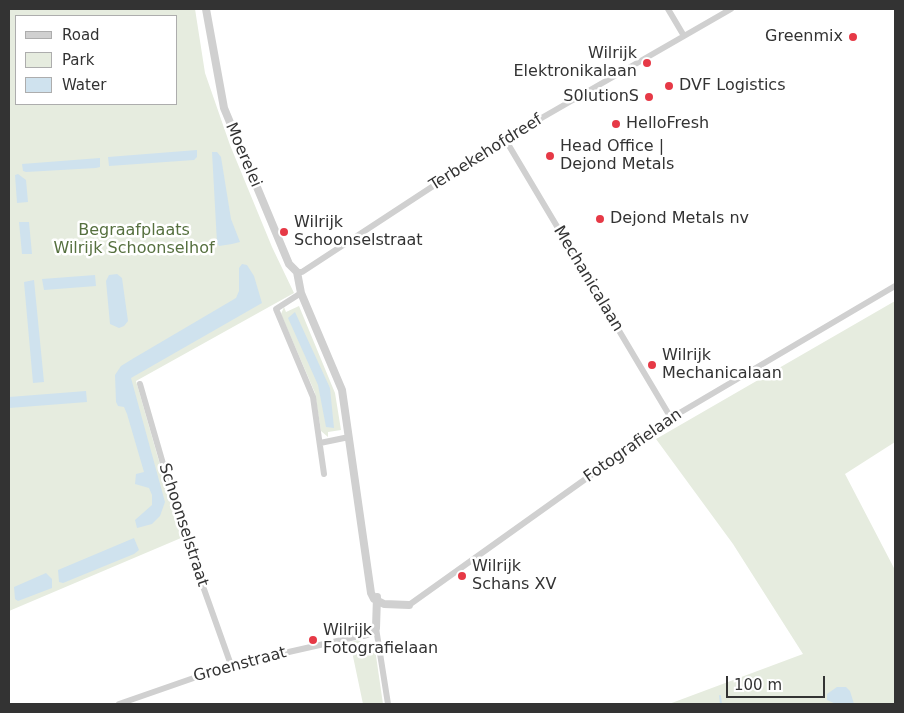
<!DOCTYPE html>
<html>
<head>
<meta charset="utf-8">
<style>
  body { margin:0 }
  #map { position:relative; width:904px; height:713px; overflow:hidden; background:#fff; font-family:"DejaVu Sans",sans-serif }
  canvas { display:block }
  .frame { position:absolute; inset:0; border:10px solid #333; pointer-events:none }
  .legend { position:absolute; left:15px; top:15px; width:162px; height:90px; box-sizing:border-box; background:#fff; border:1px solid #adadad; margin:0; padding:6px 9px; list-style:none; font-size:15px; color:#333 }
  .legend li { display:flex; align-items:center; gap:10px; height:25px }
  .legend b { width:25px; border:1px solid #adadad }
  .scale { position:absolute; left:726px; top:676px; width:99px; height:22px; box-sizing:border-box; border:2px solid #333; border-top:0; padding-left:6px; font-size:15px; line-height:18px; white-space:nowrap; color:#333; -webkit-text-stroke:4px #fff; paint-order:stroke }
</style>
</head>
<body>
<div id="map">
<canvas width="904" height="713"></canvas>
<div class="frame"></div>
<ul class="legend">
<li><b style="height:6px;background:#d0d0d0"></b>Road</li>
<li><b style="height:14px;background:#e6ecdf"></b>Park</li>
<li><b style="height:14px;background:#cfe2ee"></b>Water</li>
</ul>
<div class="scale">100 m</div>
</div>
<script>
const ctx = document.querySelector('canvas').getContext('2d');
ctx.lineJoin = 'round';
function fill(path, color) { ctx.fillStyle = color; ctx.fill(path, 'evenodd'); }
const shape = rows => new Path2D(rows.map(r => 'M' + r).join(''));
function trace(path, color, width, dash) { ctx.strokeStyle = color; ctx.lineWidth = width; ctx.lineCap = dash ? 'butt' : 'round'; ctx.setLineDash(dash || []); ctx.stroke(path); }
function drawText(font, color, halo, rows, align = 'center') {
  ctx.font = font + ' "DejaVu Sans",sans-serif'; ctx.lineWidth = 5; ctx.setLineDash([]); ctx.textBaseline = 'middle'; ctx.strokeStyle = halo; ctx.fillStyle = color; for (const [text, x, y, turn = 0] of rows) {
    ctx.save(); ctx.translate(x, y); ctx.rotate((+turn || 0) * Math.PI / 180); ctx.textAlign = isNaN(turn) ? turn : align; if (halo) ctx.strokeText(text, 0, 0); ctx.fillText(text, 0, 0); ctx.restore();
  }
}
const green = shape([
  [9,9,195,9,205,73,230,145,272,247,294,293,136,381,181,538,9,611],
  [16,16,176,16,176,104,16,104],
  [895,301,895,442,845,474,895,570,895,704,669,704,803,654,733,544,656,439],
  [299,306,335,393,341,430,328,432,328,437,321,431,315,393,281,314,284,307,286,312],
  [358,640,375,649,383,704,363,704,350,642]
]);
const water = shape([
  [197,150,197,157,194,160,109,166,108,157],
  [212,152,217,152,221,157,231,219,240,242,232,244,219,246,217,243],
  [100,158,100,167,96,168,26,172,23,171,22,164],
  [18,174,26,180,28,202,17,203,15,175],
  [19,222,29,222,32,254,22,254],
  [242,264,247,265,254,276,262,303,131,378,165,502,160,516,152,524,137,528,135,520,152,505,152,495,149,488,135,484,136,474,144,472,127,414,124,407,118,406,116,402,115,375,121,366,134,358,236,298,239,291,239,268],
  [117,274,122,278,128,321,124,326,119,328,110,324,106,281,109,275],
  [95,275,96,286,44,290,42,279],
  [34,280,44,382,33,383,24,282],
  [295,312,330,388,334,428,326,427,318,385,288,318],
  [86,391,87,402,9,408,9,397],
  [134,538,139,550,134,554,63,583,59,582,58,570],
  [46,573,52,579,52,588,18,601,15,599,14,587],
  [837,687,846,687,850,691,854,704,836,704,827,700,827,694]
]);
const stream = shape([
  [720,696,721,704]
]);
const minor = shape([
  [668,9,684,36],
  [505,139,671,418],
  [297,272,302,272,505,139,731,9],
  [301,293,276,309,313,397,324,474],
  [140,384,179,519,231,665],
  [320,443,349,437],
  [409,605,671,418,895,286],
  [376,628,388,704],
  [119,704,231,665,364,635]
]);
const tertiary = shape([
  [206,9,224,108,289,264,297,272,301,293,342,390,371,593,374,599,384,604,409,605],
  [364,635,370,633,376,628,377,597]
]);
const markers = [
  [853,37,5,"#e63946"],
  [647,63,5,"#e63946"],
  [669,86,5,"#e63946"],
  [649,97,5,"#e63946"],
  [616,124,5,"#e63946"],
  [550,156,5,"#e63946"],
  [600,219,5,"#e63946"],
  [284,232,5,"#e63946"],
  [652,365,5,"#e63946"],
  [462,576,5,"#e63946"],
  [313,640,5,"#e63946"]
];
const poiNames = [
  ["Greenmix",843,37,"right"],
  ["Wilrijk",637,54,"right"],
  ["Elektronikalaan",637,72,"right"],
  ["DVF Logistics",679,86],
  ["S0lutionS",639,97,"right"],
  ["HelloFresh",626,124],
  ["Head Office |",560,147],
  ["Dejond Metals",560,165],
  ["Dejond Metals nv",610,219],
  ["Wilrijk",294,223],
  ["Schoonselstraat",294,241],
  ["Wilrijk",662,356],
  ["Mechanicalaan",662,374],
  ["Wilrijk",472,567],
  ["Schans XV",472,585],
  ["Wilrijk",323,631],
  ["Fotografielaan",323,649]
];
const streetNames = [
  ["Terbekehofdreef",486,153,-32],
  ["Moerelei",243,155,67],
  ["Mechanicalaan",588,279,59],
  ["Fotografielaan",633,446,-35],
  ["Schoonselstraat",183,525,72],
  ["Groenstraat",240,665,-15]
];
const parkNames = [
  ["Begraafplaats",134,231],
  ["Wilrijk Schoonselhof",134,249]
];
fill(green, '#e6ecdf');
fill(water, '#cfe2ee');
trace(stream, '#cfe2ee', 2);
trace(minor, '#d0d0d0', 6);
trace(tertiary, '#d0d0d0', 8);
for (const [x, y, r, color] of markers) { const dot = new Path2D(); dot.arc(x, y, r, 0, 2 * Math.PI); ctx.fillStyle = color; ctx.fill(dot); trace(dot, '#fff', 2); }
drawText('16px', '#333', '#fff', poiNames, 'left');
drawText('16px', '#333', '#fff', streetNames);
drawText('16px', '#56703f', '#fff', parkNames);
</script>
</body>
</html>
